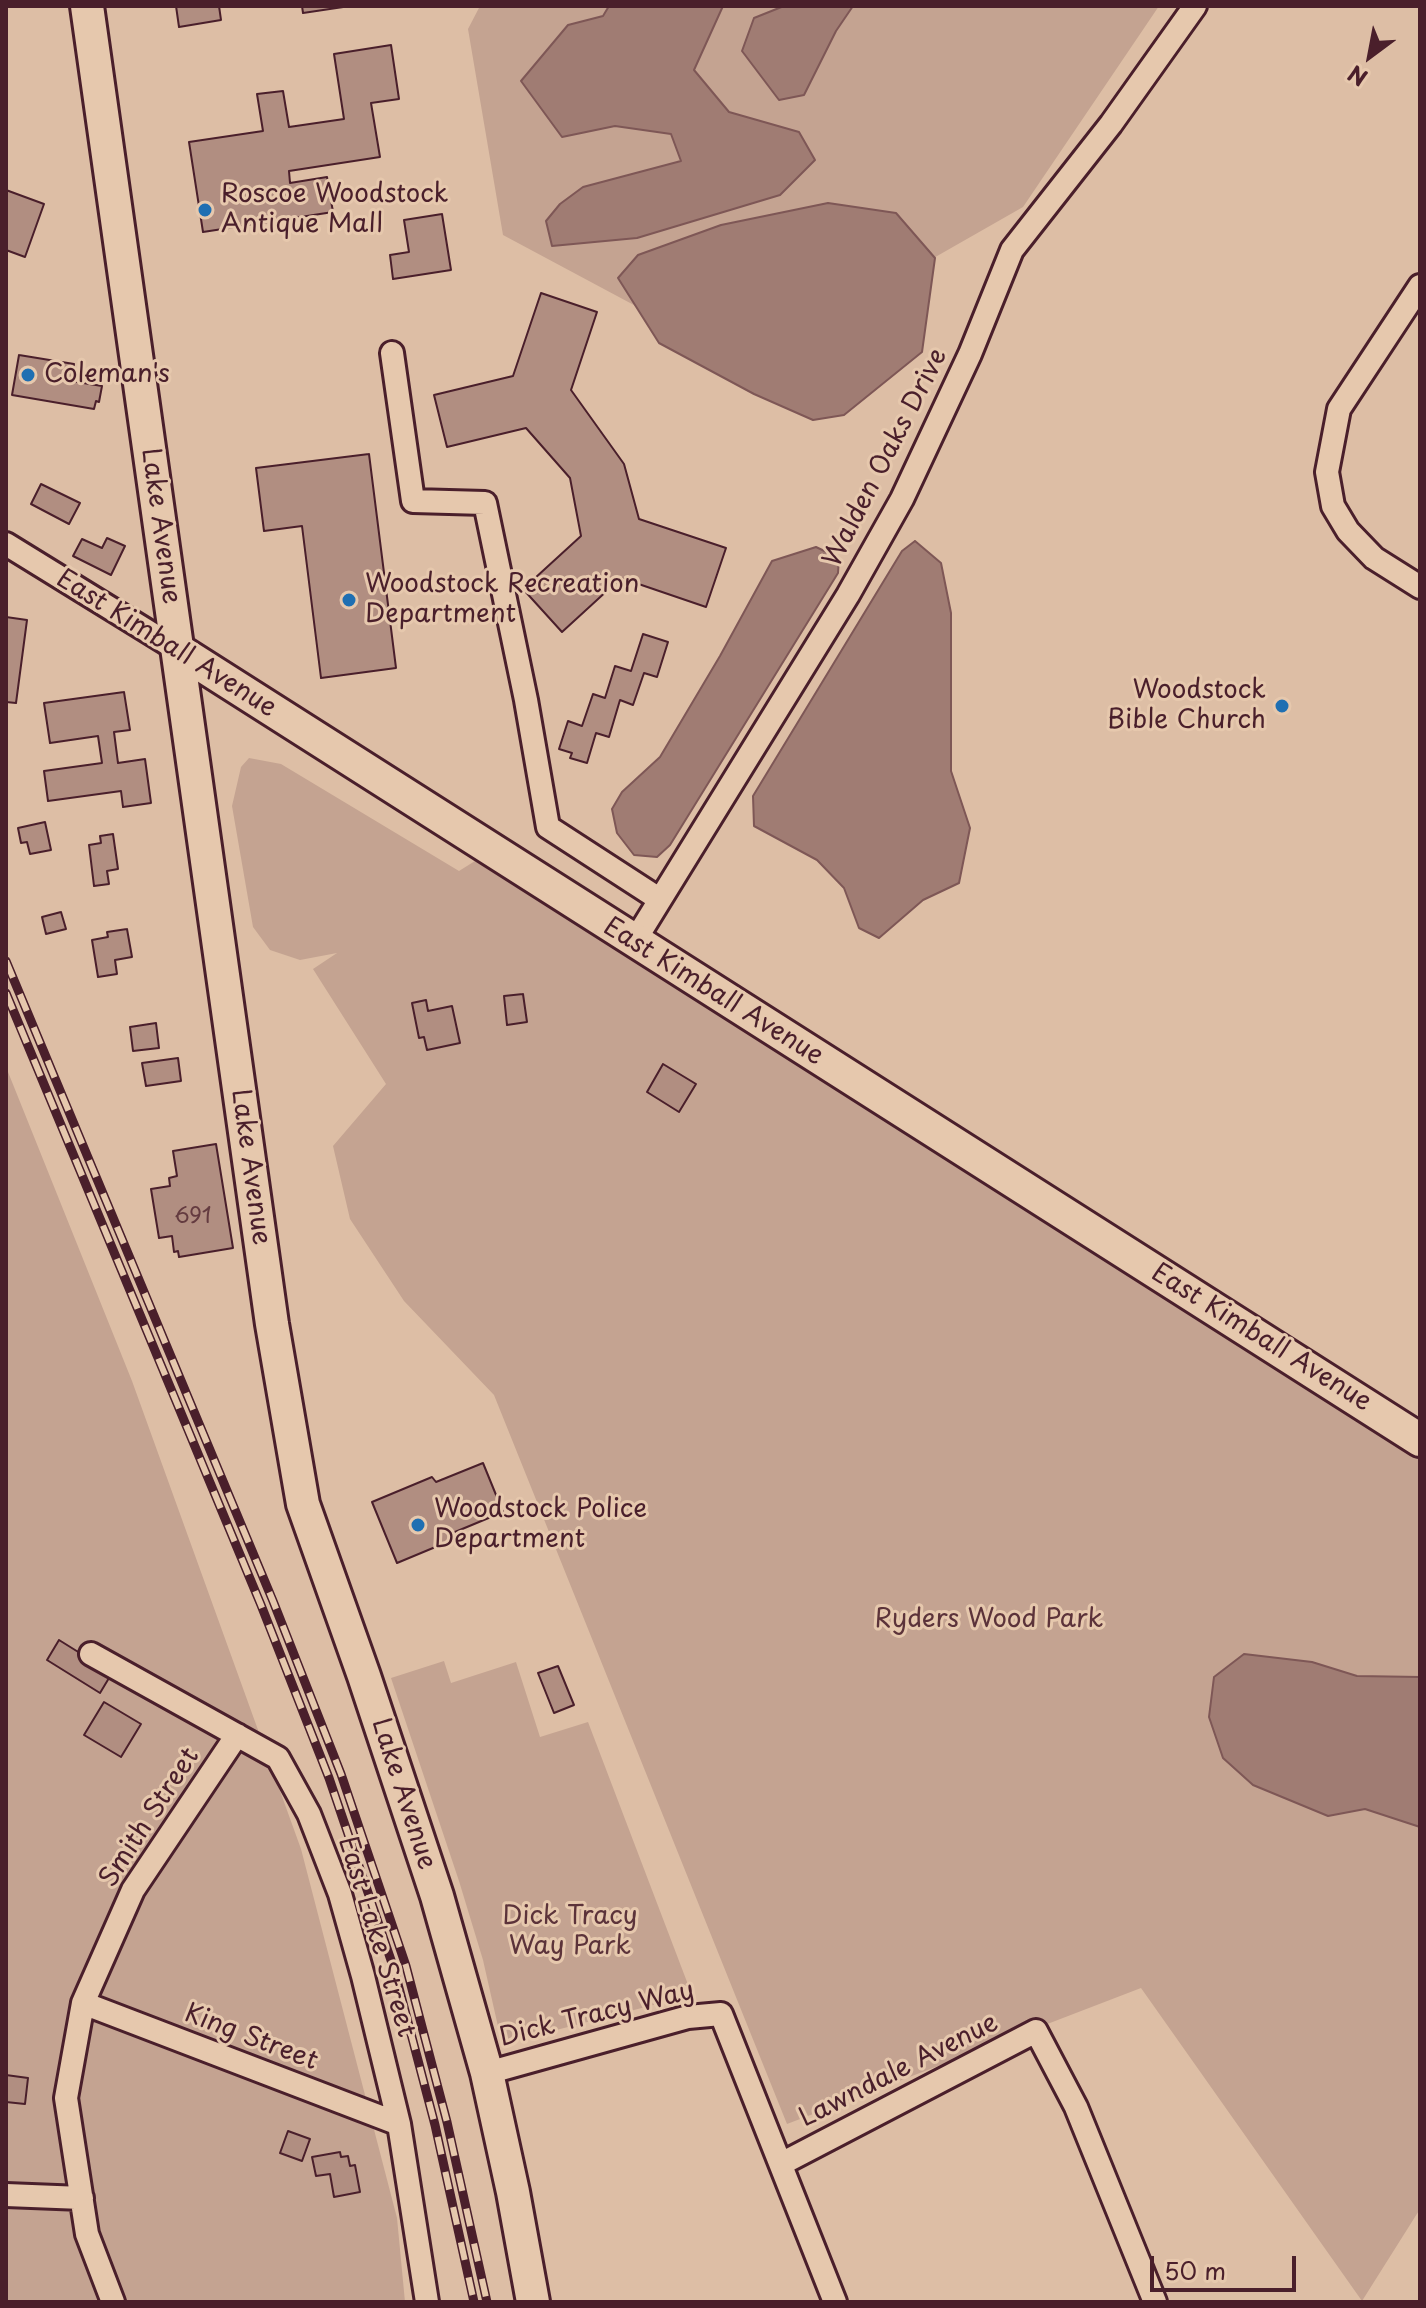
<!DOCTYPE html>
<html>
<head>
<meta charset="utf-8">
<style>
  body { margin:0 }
  #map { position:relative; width:1426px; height:2308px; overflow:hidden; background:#ddbea5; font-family:"Playpen Sans",sans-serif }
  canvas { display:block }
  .frame { position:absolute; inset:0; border:8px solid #4a1f2b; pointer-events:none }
  .north { position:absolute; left:1330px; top:16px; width:80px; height:80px; -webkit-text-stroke:6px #e6c8ad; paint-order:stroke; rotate:212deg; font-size:22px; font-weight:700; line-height:32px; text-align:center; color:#4a1f2b }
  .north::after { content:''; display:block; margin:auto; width:28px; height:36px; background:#4a1f2b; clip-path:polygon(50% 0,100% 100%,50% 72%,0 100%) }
  .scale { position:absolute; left:1150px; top:2256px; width:146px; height:36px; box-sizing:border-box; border:4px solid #4a1f2b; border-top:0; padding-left:10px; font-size:24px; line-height:28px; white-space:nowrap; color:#4a1f2b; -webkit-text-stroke:6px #e6c8ad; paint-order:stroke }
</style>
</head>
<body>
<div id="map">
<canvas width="1426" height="2308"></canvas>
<div class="frame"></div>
<div class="north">N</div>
<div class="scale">50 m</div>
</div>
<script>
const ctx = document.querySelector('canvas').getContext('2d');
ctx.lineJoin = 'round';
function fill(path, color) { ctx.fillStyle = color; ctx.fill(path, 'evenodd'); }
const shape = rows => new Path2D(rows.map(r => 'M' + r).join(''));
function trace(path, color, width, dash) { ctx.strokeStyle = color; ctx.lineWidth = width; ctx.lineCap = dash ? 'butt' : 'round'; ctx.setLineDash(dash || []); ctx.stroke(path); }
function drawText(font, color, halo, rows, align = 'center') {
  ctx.font = font + ' "Playpen Sans",sans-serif'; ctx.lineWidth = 6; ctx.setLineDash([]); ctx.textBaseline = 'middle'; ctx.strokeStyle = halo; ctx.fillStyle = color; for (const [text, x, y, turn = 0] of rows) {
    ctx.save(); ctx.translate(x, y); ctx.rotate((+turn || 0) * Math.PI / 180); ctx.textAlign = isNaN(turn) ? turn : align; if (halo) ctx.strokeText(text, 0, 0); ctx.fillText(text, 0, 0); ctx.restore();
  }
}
const green = shape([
  [480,6,1159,6,1023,207,746,365,503,235,468,29],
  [249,758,281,764,459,871,475,861,759,1040,762,1037,1420,1454,1420,2209,1362,2301,1141,1988,787,2124,494,1395,404,1301,350,1219,333,1146,386,1084,313,969,337,953,300,960,270,950,253,927,232,806,241,767],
  [6,1067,132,1381,301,1849,397,2218,405,2302,6,2302],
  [444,1661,451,1683,516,1662,540,1737,588,1722,692,1995,502,2044,483,1960,459,1881,391,1678]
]);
const water = shape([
  [609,6,723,6,694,70,729,112,799,132,815,160,780,195,637,238,552,246,546,221,560,204,583,187,681,161,671,134,615,126,562,137,521,81,568,25,603,16,609,6],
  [784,6,853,6,836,31,804,95,779,100,742,51,754,18,784,6],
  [828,203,896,213,935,258,922,352,844,415,813,420,754,394,659,343,618,278,638,255,721,225,828,203],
  [915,541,941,563,951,613,951,771,970,828,959,883,923,900,879,938,859,928,844,888,817,860,754,826,753,796,902,551,915,541],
  [816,547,839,558,838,573,670,845,657,857,634,855,617,833,612,809,622,792,660,757,720,656,772,561,816,547],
  [1244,1654,1312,1662,1357,1676,1420,1677,1420,1827,1365,1809,1328,1816,1253,1785,1223,1758,1209,1717,1214,1677,1244,1654]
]);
const building = shape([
  [176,6,219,6,221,20,179,27,176,6],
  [302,6,350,6,303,13,302,6],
  [391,45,399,99,371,103,380,157,289,171,290,183,327,177,333,212,203,232,189,142,263,131,257,94,283,91,289,127,344,119,334,54,391,45],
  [6,190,44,204,25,257,6,250,6,190],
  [442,214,451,270,393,279,390,255,409,252,404,220,442,214],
  [541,293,597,312,571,390,624,464,639,519,726,548,706,607,621,578,562,632,523,589,581,536,570,478,526,428,447,447,434,395,513,376,541,293],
  [19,355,74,364,71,381,102,386,99,402,96,401,94,409,12,395,19,355],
  [369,454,396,668,321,678,302,526,264,531,256,468,369,454],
  [41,484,80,503,69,524,31,504,41,484],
  [107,538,125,546,111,575,73,556,82,539,102,548,107,538],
  [6,617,27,620,16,703,6,702,6,617],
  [643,634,668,642,657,677,644,673,633,705,620,700,609,737,596,733,587,763,570,758,572,753,559,749,568,721,582,726,593,694,605,698,615,666,631,671,643,634],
  [124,692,130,730,114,732,118,763,145,759,151,803,123,807,121,791,48,801,44,771,102,763,98,736,50,743,44,703,124,692],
  [45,822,51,850,30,854,27,842,21,843,18,828,45,822],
  [113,834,118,869,107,871,109,884,94,886,89,845,101,843,100,836,113,834],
  [61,912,66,929,46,934,42,917,61,912],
  [127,929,132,957,115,960,117,974,98,977,92,940,108,937,107,932,127,929],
  [523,994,527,1022,507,1025,504,996,523,994],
  [426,1000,428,1011,452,1006,460,1043,427,1050,424,1037,419,1038,412,1003,426,1000],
  [156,1023,159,1048,133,1051,130,1027,156,1023],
  [178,1058,181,1081,146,1086,142,1063,178,1058],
  [663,1064,696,1084,679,1112,647,1092,663,1064],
  [216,1144,233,1248,179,1257,178,1251,174,1252,172,1236,159,1238,151,1189,170,1186,169,1178,177,1176,173,1151,216,1144],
  [483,1463,503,1512,455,1532,457,1538,397,1563,372,1502,432,1477,436,1482,483,1463],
  [59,1640,112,1673,100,1693,47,1660,59,1640],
  [558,1666,574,1705,554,1713,538,1673,558,1666],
  [104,1702,141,1724,121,1757,84,1735,104,1702],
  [6,2075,28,2078,25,2104,6,2102,6,2075],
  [288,2131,310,2139,302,2161,280,2153,288,2131],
  [340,2152,341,2157,348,2156,350,2166,355,2165,360,2192,334,2197,330,2174,316,2176,312,2157,340,2152]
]);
const street = shape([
  [1420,286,1339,409,1327,472,1333,506,1348,531,1374,558,1420,587],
  [392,353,413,501,485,503,526,700,548,827,659,899],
  [6,544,178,650],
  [634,942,848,595,902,499,970,354,1012,250,1111,124,1195,6],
  [91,1654,278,1758,309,1814,340,1894,363,1976,399,2124,427,2302],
  [83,2003,399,2124],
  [487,2073,688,2017,721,2014,835,2302],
  [781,2164,1036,2031,1076,2107,1155,2302],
  [6,2195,82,2198],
  [113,2302,87,2234,66,2098,83,2003,133,1890,237,1735]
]);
const secondary = shape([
  [87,6,272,1324,303,1504,364,1676,437,1896,487,2073,513,2192,533,2302],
  [178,650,1420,1440]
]);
const rail = shape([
  [6,961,273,1601,341,1774,406,1966,447,2122,487,2302],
  [6,993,261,1605,329,1778,394,1969,435,2125,474,2302]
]);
const markers = [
  [205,210,8,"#1f6fb2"],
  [28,375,8,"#1f6fb2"],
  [349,600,8,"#1f6fb2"],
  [1282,706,8,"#1f6fb2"],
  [418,1525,8,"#1f6fb2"]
];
const numberNames = [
  ["691",193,1217]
];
const poiNames = [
  ["Roscoe Woodstock",221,195],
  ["Antique Mall",221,225],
  ["Coleman's",44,375],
  ["Woodstock Recreation",365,585],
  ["Department",365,615],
  ["Woodstock",1266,691,"right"],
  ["Bible Church",1266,721,"right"],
  ["Woodstock Police",434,1510],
  ["Department",434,1540]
];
const streetNames = [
  ["Walden Oaks Drive",886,458,-63],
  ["Lake Avenue",160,526,82],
  ["East Kimball Avenue",166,644,32],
  ["East Kimball Avenue",713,992,32],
  ["Lake Avenue",250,1167,82],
  ["East Kimball Avenue",1261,1338,32],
  ["Lake Avenue",403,1794,72],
  ["Smith Street",150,1818,-57],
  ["East Lake Street",376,1937,73],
  ["Dick Tracy Way",597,2015,-14],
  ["King Street",251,2038,21],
  ["Lawndale Avenue",899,2071,-27]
];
const parkNames = [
  ["Ryders Wood Park",989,1620],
  ["Dick Tracy",570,1917],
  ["Way Park",570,1947]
];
fill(green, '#c4a391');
fill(water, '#a07c73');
trace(water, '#7e5756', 2);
fill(building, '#b18e81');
trace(building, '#4a1f2b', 2);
trace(street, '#4a1f2b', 28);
trace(secondary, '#4a1f2b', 38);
trace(street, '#e6c8ad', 22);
trace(secondary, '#e6c8ad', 32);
trace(rail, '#4a1f2b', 9);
trace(rail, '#e6c8ad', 6, [18]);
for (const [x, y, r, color] of markers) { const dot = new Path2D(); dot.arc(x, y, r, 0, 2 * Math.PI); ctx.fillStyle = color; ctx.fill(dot); trace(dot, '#e6c8ad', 3); }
drawText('22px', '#643b40', null, numberNames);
drawText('26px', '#4a1f2b', '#e6c8ad', poiNames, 'left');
drawText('26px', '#4a1f2b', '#e6c8ad', streetNames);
drawText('26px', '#5c333a', '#e6c8ad', parkNames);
</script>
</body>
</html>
